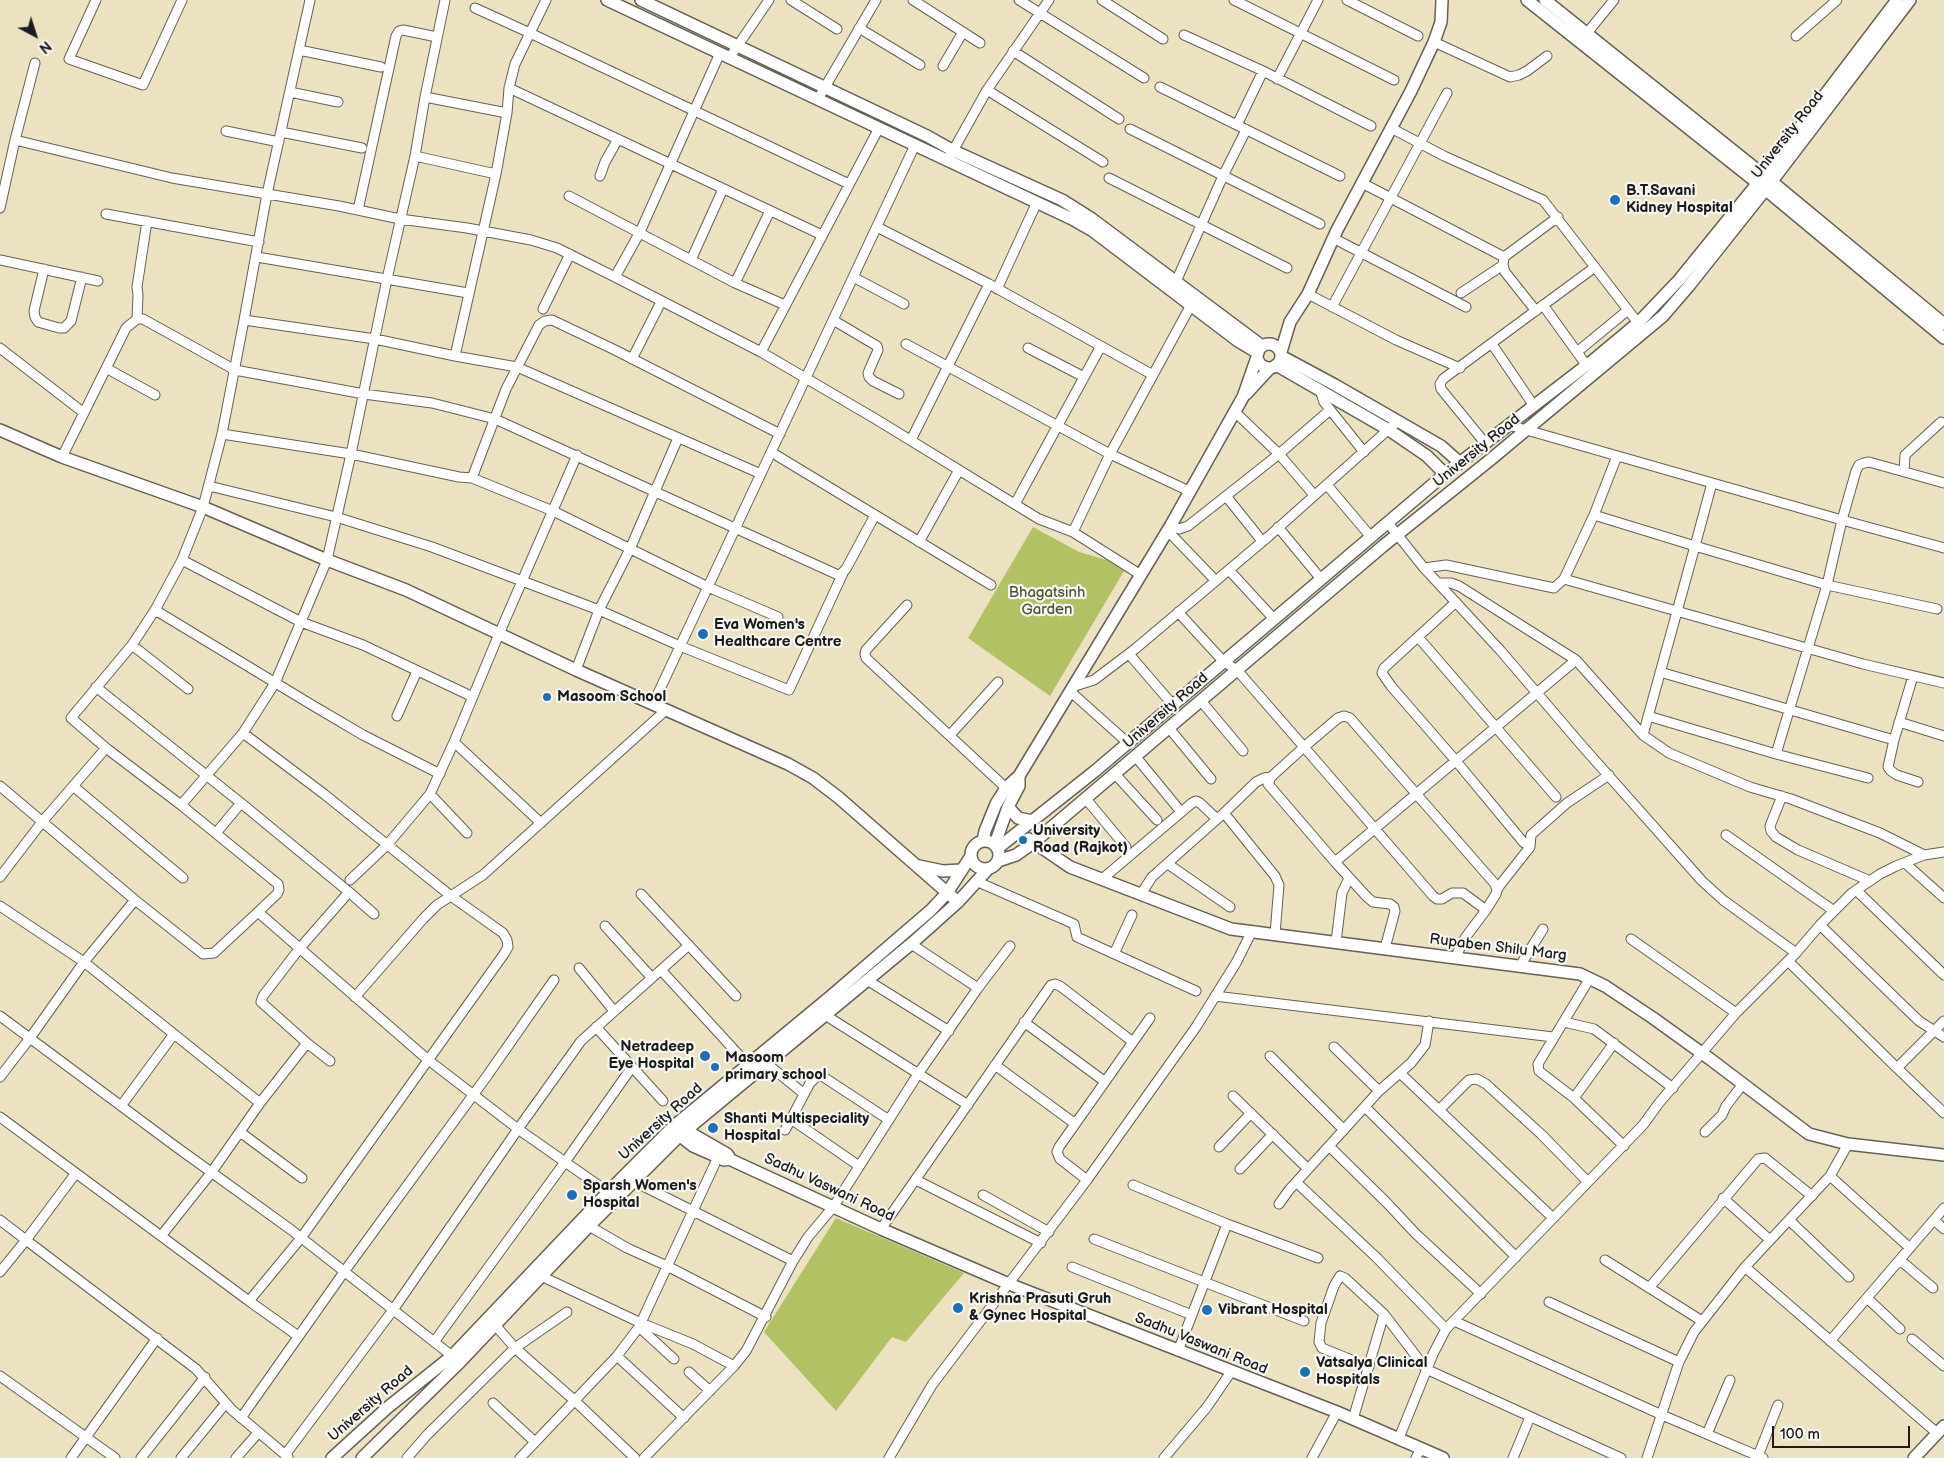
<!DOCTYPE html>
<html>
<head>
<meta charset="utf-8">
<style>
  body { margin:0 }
  #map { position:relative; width:1944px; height:1458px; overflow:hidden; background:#ece1c1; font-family:"Balsamiq Sans",sans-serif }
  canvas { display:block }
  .north { position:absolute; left:10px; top:10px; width:50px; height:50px; -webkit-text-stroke:4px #f6f6f2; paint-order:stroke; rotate:140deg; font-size:14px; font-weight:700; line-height:20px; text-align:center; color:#1c1c1c }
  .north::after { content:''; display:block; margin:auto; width:18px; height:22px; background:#1c1c1c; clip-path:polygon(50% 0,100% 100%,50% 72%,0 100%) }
  .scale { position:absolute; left:1772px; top:1426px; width:138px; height:22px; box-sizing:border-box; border:2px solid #1c1c1c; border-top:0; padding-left:6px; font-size:15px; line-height:18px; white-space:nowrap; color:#1c1c1c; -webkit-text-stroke:4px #f6f6f2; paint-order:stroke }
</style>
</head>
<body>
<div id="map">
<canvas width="1944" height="1458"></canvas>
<div class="north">N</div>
<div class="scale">100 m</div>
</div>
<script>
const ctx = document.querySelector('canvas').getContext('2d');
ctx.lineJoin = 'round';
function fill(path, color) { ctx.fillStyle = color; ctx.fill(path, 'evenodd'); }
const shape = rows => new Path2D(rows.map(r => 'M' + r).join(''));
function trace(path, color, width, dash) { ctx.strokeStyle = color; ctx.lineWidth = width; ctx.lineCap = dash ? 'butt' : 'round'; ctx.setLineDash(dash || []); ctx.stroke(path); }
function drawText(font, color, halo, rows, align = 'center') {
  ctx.font = font + ' "Balsamiq Sans",sans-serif'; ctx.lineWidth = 4.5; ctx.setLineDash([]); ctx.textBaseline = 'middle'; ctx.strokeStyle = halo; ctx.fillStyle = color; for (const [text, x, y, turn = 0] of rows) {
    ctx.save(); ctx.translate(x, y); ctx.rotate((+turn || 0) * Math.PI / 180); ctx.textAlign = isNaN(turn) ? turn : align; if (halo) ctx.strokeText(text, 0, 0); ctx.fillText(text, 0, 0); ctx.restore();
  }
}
const green = shape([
  [1033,527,1079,552,1127,566,1050,696,968,638],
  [836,1218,964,1273,906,1342,892,1337,836,1411,764,1332]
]);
const minor = shape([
  [96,0,69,59,143,85,182,0],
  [310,0,267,194,244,320,375,339,455,356],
  [546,0,530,33,849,184],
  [791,0,837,29],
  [913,0,980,43],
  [1019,0,1144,78],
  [1102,0,1163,39],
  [1234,0,1394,80],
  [1347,0,1418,36],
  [475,8,530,33,515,64,509,88],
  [859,28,920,65],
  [1587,33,1614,0],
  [1184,35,1263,71,1371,126],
  [1796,36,1837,0],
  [1434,42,1510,77,1519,75,1527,71,1547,56],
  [299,50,381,67],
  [1013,51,1119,119],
  [730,57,769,0],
  [943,66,963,32],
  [1277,79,1318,0],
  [1160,87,1340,176],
  [987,90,1103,162],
  [290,92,338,102],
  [425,97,445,0],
  [818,99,876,0],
  [1237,125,1263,71],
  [1391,128,1444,156,1543,200,1638,323],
  [1130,129,1320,224],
  [226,131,279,142],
  [281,132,362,148],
  [15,140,35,63],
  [415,156,496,174],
  [950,156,987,90,1049,0],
  [600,176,605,162,618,139],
  [1109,178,1287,268],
  [1362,183,1504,257,1558,217],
  [569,196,735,283,785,305],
  [0,208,15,140,172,178,339,206,400,219,467,228,531,240,557,248,615,277,640,232,720,53],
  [358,210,396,36,399,31,403,30,437,37],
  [106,214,259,242],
  [877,227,989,284,1153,375],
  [1333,238,1466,307],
  [257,257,468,293],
  [1504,257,1503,265,1505,272,1536,311],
  [0,260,98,281],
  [691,260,723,189],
  [44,269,34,311,35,317,38,322,59,328,64,328,71,321,82,277],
  [615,277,761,352,874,418,1039,519,1073,532,1110,454,1191,305],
  [853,277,904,304],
  [735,283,770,211],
  [1174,286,1223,176,1246,130],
  [997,289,1037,202],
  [1461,293,1503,265],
  [1308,294,1396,340,1460,368],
  [1543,305,1587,366],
  [1332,307,1447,93],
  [543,309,570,254],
  [137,319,138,295,137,287,147,221],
  [833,320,877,346,878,350,868,373,869,377,873,381,899,394],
  [906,344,1110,454,1189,491],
  [1492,344,1534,406],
  [0,348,84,413],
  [1028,348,1084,377],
  [761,352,879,128],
  [1577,352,1628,310],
  [632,359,661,302],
  [106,368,155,395],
  [1320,390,1324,402,1364,452],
  [1235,412,1279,454,1314,495],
  [1509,425,1842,520,1827,585,1776,754],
  [222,434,351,454,459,477,472,478,553,511,708,587,778,617],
  [911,440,989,284],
  [1485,443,1441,389,1440,384,1443,379,1595,267],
  [771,452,991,585],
  [62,457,126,328,137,319,143,319,235,370,364,394,432,403,495,419,836,574,840,575,846,569,875,515],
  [1904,472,1905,455,1941,422],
  [761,474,517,367,455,356,496,174,507,113,509,88,822,235],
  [472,478,506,389,539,325,545,321,552,320,615,350,780,434],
  [1712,483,1695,546,1827,585,1937,609],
  [1944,483,1869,462,1864,463,1859,465,1856,471,1842,520,1944,548],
  [1327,485,1371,537],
  [209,486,336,517,432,547,599,610,680,646,789,690,843,573],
  [1015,504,1101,346],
  [1594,515,1695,546,1643,735],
  [1388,523,1424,568,1446,565,1554,588,1564,579,1594,515,1617,456],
  [1171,525,1179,529,1188,526,1226,496],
  [1278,527,1321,579],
  [1167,530,1215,580],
  [1073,532,1141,575],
  [1262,541,1226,496,1279,454,1330,410],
  [919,542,959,470],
  [182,560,301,622,363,645,473,697],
  [1424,568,1500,650,1584,748,1702,881,1723,900,1796,953],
  [1229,570,1274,619],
  [1564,579,1863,664,1944,683],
  [1439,583,1451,583,1459,586,1576,660,1643,735,1669,753,1750,787,1791,799,1880,833,1924,855],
  [1456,602,1384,668,1382,673,1391,686,1456,761,1524,843],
  [907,605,866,650,865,654,866,658,1006,788],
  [155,610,312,705,363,735,440,774],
  [1178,612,1223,661,1237,670,1304,747,1271,777,1268,784,1335,862,1576,660],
  [1418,637,1556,797],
  [132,645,188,689],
  [1129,654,1172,704],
  [576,670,599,610,630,549,678,438],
  [1660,672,1894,740],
  [1913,676,1894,740,1888,767,1891,771,1897,775,1918,782],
  [1075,686,1094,680,1135,649,1269,536,1398,421],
  [96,687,241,803],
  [1071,692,1128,743],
  [1201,701,1243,751],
  [653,704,915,145],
  [397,716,417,671],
  [1648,716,1776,754,1868,778],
  [1899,722,1944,736],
  [1169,728,1211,779],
  [243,733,275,683,327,560,351,454,387,279,415,156,425,97,507,113],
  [950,735,998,682],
  [454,742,541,823],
  [106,748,71,718,132,645,155,610,182,560,203,507,222,434,244,320],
  [1136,757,1177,807],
  [1115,774,1157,820],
  [0,786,135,900,203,954,214,953,258,912],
  [73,786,183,878],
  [430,794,467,833],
  [1782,796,1770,826,1771,831,1776,837,1798,850,1870,881],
  [1086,799,1126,847],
  [181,805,243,733,324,794,451,896,503,933,507,940,508,947,504,954,301,1238,249,1301,298,1336],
  [1224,813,1275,876,1279,885,1275,934],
  [216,833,241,803,349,892,374,914],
  [1726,835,1834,911],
  [1335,862,1367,897,1373,902,1390,904,1394,907,1395,911,1385,948],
  [1905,863,1944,898],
  [1168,864,1230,907],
  [0,877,42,822,106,748,181,805,278,884,279,890,277,894,258,912,427,1059,518,1129,565,1162,434,1342],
  [350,880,387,845,430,794,454,742,499,634,577,455],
  [1101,880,1192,803,1196,801,1200,803,1217,819],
  [978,882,1074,924,1077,937,1196,991],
  [1497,890,1500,885,1530,847,1531,835,1567,803,1609,775],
  [1856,890,1944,975],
  [641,894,736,996],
  [1141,894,1152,877,1224,813,1256,782,1264,778,1271,777],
  [0,906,84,962,260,1103],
  [1820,925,1919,1021,1944,1037],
  [605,926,652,978],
  [1631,939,1736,1013],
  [1336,942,1342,893,1349,878],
  [911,944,978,988],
  [1114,954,1132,915],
  [1455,958,1465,938,1486,910,1496,894,1497,890,1495,884,1350,718,1344,716,1338,718,1304,747,1433,896,1437,899,1442,899,1452,893,1463,893,1486,910],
  [1788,961,1897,1068,1944,1021],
  [1520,966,1543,929],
  [579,968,614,1011],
  [661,970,749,1066],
  [1590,978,1538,1064,1539,1071,1574,1098,1624,1146],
  [867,980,949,1031],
  [1215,996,1553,1037],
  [355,997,423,919,437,905,483,875,666,710],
  [825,1015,968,1105],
  [0,1016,175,1146,290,1229,456,1359],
  [1024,1022,1104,1081],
  [1564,1022,1594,1029,1673,1088],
  [596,1027,663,1101],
  [1334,1047,1379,1091],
  [1270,1056,1344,1130],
  [330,1061,307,1043,261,1002,263,996,299,949,349,892],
  [766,1063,803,1093],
  [995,1065,1074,1123],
  [1897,1068,1944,1113],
  [1401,1074,1553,1218],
  [0,1077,30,1038,84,962,135,900],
  [1233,1096,1308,1169],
  [1574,1098,1614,1043],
  [121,1106,174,1034],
  [1365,1107,1516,1257],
  [1439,1110,1469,1080,1477,1079,1486,1084,1541,1134,1587,1181],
  [0,1117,249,1301],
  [791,1119,810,1083,816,1077,822,1076,889,1120],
  [785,1130,791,1119,859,1166],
  [240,1132,302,1178],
  [1705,1132,1722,1115,1726,1106,1743,1084],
  [1329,1146,1387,1203,1415,1233,1481,1294],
  [1219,1147,1251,1113],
  [1240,1169,1273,1134],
  [1830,1176,1910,1248],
  [916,1180,1041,1243],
  [1087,1180,1060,1159,1057,1152,1059,1147,1150,1018],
  [633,1181,793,1261],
  [1296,1182,1377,1258,1446,1329],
  [1133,1185,1227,1224,1318,1258],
  [608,1192,565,1162,632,1067],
  [983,1195,1049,1232],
  [1723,1198,1770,1240],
  [1279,1204,1289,1190,1379,1091,1411,1063,1425,1045,1429,1021],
  [0,1220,26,1240,76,1173],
  [1789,1220,1849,1277],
  [1934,1220,1944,1229],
  [589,1226,627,1248,667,1266,766,1317],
  [881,1229,1051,985,1055,984,1060,986,1133,1042],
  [161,1236,211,1173,260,1103,307,1043],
  [1094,1239,1304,1321],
  [1605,1260,1702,1321],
  [1900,1260,1933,1288],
  [1072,1267,1192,1315],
  [1745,1267,1937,1433],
  [0,1272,26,1240,196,1369,232,1410,288,1457],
  [541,1276,641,1323,693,1344,734,1366],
  [1649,1288,1758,1159,1765,1158,1812,1196],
  [1867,1298,1900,1329],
  [1549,1302,1679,1362],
  [1454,1321,1662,1415,1763,1458],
  [496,1326,515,1348,574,1400,635,1458],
  [639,1327,674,1359],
  [1912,1339,1944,1366],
  [1830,1341,1944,1208],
  [1178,1351,1227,1224],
  [617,1356,684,1418],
  [1369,1367,1322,1348,1319,1342,1321,1323,1334,1286,1340,1276,1345,1278,1384,1314,1426,1369,1621,1458],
  [689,1372,710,1391],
  [0,1376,115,1458],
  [493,1403,535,1442],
  [241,1418,344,1272,487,1076,554,980],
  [1353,1419,1384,1314],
  [1707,1434,1730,1380],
  [1399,1438,1433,1354,1446,1329,1643,1125,1659,1103,1736,1013,1796,953,1820,925,1852,893,1880,874,1896,866,1924,855,1944,852],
  [285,1455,393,1310,518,1129,581,1041,689,945],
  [1758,1456,1778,1405],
  [71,1458,157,1338],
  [141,1458,205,1377],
  [181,1458,226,1403],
  [236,1458,258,1433],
  [407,1458,427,1435,515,1348,567,1312],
  [520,1458,617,1356,639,1327,718,1157],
  [644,1458,734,1366,746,1351,793,1261,808,1237,834,1206,918,1074,978,988,1010,946],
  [889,1458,932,1385,1087,1180,1196,1027,1236,963,1252,931],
  [1164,1458,1207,1407,1231,1372],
  [1312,1458,1337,1412],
  [1416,1458,1421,1448],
  [1513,1458,1530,1417],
  [1647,1458,1679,1362,1694,1332,1745,1267,1830,1176,1848,1144]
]);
const tertiary = shape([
  [607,0,1072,219,1093,231,1238,341,1258,353],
  [641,0,927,136,954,151,1062,200,1092,219,1262,346],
  [1527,0,1765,189,1944,338],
  [1545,0,1771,181,1944,324],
  '1257 356a12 12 0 1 1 24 0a12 12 0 1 1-24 0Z',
  [1281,352,1290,322,1308,294,1337,230,1411,91,1434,42,1441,22,1442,0],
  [1281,356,1335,385,1441,446,1459,462],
  [1276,365,1389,430,1427,456,1445,474],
  [1246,394,1270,368],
  [0,430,62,457,203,507,327,560,406,590,576,670,788,764,813,778,838,797,958,902],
  [1008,807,1018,818,1033,821],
  [1029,839,1070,867,1231,929,1580,974,1605,986,1653,1018,1710,1059,1809,1134,1848,1144,1944,1155],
  '971 855a14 14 0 1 1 28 0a14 14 0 1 1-28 0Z',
  [983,841,985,831,996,804,1006,788,1019,776,1171,525,1243,397,1257,357],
  [995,844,1008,807,1019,786,1019,776],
  [998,848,1095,771,1445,474,1596,358,1638,323,1679,280,1757,184,1897,0],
  [998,861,1016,855,1033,843,1383,546,1490,460,1663,316,1688,287,1769,185,1910,0],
  [919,866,943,871,961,870],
  [683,1125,694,1135,727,1154,729,1157],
  [675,1132,693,1146,718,1157,724,1160,729,1159,881,1229,1009,1284,1337,1412,1443,1458],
  [332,1458,387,1408,452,1356,608,1192,674,1126,830,997,931,910,947,893,971,856],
  [362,1458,460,1362,589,1226,679,1136,911,944,958,902,987,870],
  [1914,1458,1944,1426]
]);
const markers = [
  [1615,200,6,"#1f6fb2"],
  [703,634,6,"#1f6fb2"],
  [547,697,5,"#1f6fb2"],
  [1023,840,5,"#1f6fb2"],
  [705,1056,6,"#1f6fb2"],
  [715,1067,5,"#1f6fb2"],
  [713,1128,6,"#1f6fb2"],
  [572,1195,6,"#1f6fb2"],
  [958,1308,6,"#1f6fb2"],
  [1207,1310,6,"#1f6fb2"],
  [1305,1372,6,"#1f6fb2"]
];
const streetNames = [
  ["University Road",1788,135,-52],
  ["University Road",1477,451,-39],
  ["University Road",1166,711,-41],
  ["Rupaben Shilu Marg",1498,948,7],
  ["University Road",661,1122,-42],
  ["Sadhu Vaswani Road",829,1188,25],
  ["Sadhu Vaswani Road",1201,1344,22],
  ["University Road",371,1404,-41]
];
const poiNames = [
  ["B.T.Savani",1626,191],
  ["Kidney Hospital",1626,208],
  ["Eva Women's",714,625],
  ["Healthcare Centre",714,642],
  ["Masoom School",557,697],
  ["University",1033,831],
  ["Road (Rajkot)",1033,848],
  ["Netradeep",694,1047,"right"],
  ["Eye Hospital",694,1064,"right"],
  ["Masoom",725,1058],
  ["primary school",725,1075],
  ["Shanti Multispeciality",724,1119],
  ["Hospital",724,1136],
  ["Sparsh Women's",583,1186],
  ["Hospital",583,1203],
  ["Krishna Prasuti Gruh",969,1299],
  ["& Gynec Hospital",969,1316],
  ["Vibrant Hospital",1218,1310],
  ["Vatsalya Clinical",1316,1363],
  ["Hospitals",1316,1380]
];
const parkNames = [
  ["Bhagatsinh",1047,593],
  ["Garden",1047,610]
];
fill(green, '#b2c163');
trace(minor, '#656156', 11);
trace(tertiary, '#656156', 14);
trace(minor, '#fff', 9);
trace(tertiary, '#fff', 11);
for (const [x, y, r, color] of markers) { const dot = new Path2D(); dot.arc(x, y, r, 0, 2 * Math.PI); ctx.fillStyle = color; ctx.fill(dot); trace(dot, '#f6f6f2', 2); }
drawText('15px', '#1c1c1c', '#f6f6f2', streetNames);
drawText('bold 15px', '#1c1c1c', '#f6f6f2', poiNames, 'left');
drawText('15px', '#505635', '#f6f6f2', parkNames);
</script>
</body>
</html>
